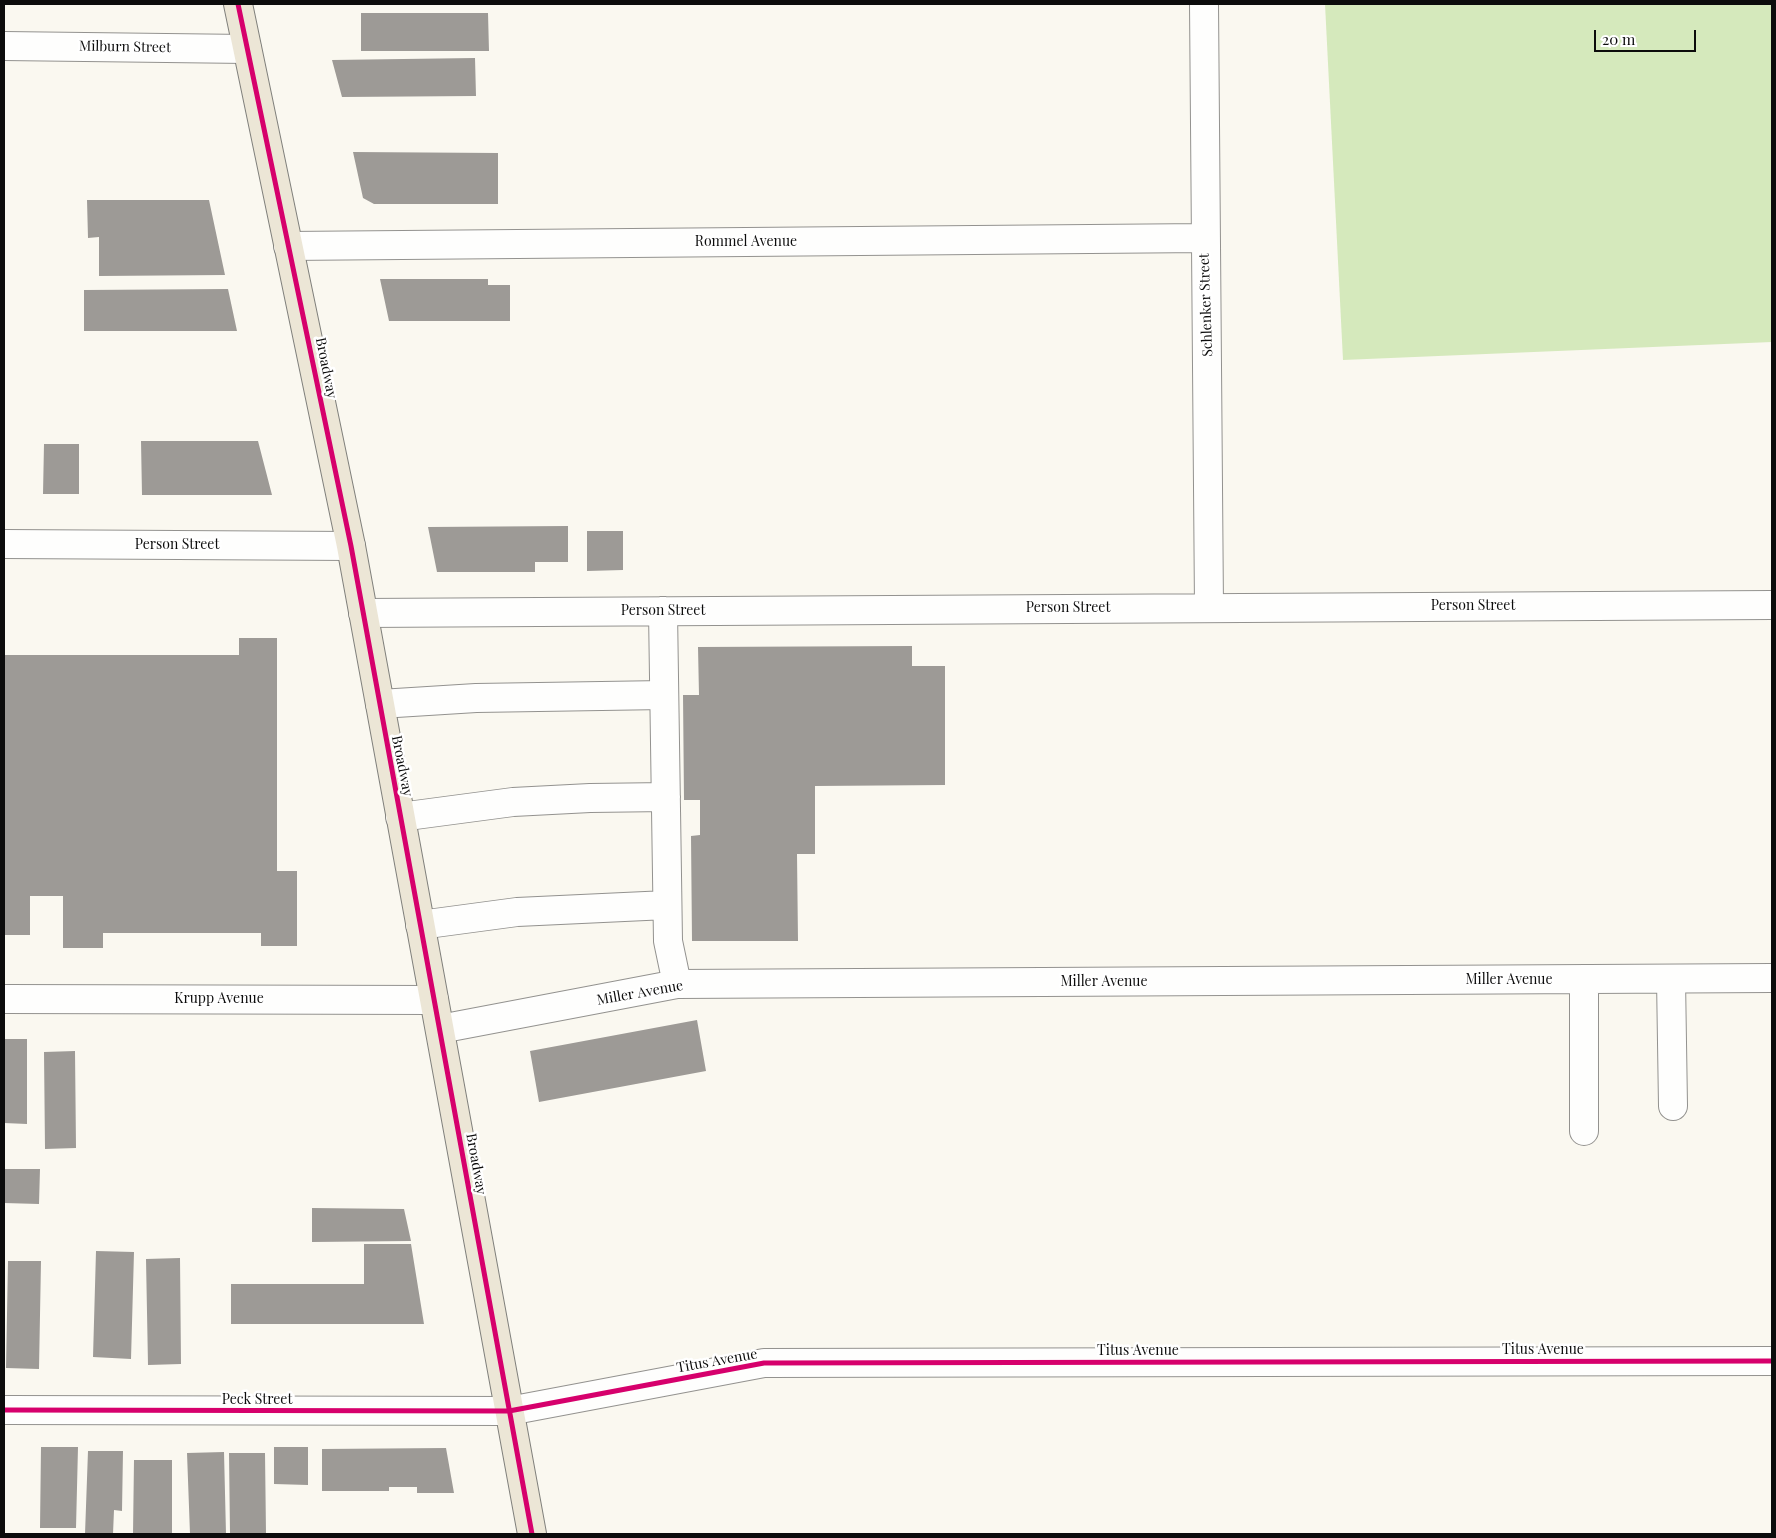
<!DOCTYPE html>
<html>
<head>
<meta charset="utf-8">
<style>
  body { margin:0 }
  #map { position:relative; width:1776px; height:1538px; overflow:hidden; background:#faf8f0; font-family:"Playfair Display",serif }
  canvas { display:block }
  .frame { position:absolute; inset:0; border:5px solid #0c0c0c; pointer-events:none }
  .scale { position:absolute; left:1594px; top:30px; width:102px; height:22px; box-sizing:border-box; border:2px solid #0c0c0c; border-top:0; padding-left:6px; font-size:15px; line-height:18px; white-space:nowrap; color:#0c0c0c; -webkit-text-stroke:4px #fff; paint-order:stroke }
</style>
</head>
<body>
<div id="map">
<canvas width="1776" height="1538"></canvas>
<div class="frame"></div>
<div class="scale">20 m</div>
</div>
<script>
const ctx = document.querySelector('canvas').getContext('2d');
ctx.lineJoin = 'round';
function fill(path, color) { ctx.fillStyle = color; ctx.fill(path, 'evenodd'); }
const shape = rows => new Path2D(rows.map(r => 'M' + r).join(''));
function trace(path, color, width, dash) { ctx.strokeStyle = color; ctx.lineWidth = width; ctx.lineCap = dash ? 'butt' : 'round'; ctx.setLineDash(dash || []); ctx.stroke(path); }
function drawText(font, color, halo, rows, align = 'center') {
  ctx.font = font + ' "Playfair Display",serif'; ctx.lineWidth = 5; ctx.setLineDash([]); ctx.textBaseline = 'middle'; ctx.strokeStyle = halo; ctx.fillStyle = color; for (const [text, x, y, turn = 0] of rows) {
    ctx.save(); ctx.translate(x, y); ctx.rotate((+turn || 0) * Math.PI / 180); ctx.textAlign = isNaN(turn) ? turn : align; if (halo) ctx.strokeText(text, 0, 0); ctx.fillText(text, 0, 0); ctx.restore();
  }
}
const forest = shape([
  [1325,4,1772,4,1772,342,1343,360]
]);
const building = shape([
  [361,13,488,13,489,51,361,51],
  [475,58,476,96,342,97,332,60],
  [353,152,498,153,498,204,374,204,363,198],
  [87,200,209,200,225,275,99,276,99,237,88,238],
  [380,279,488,279,488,285,510,285,510,321,389,321],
  [228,289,237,331,84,331,84,290],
  [141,441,258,441,272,495,142,495],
  [44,444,79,444,79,494,43,494],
  [568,526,568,562,535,562,535,572,437,572,428,527],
  [587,531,623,531,623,570,587,571],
  [239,638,277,638,277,871,297,871,297,946,261,946,261,933,103,933,103,948,63,948,63,896,30,896,30,935,4,935,4,655,239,655],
  [912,646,912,666,945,666,945,785,815,786,815,854,797,854,798,941,692,941,691,836,700,835,700,800,684,800,683,695,699,695,698,647],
  [697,1020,706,1071,539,1102,530,1051],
  [4,1039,27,1039,27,1124,4,1123],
  [75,1051,76,1148,45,1149,44,1052],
  [4,1169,40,1169,39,1204,4,1203],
  [312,1208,404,1209,411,1241,312,1242],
  [364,1244,411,1244,424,1324,231,1324,231,1284,364,1284],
  [96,1251,134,1252,131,1359,93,1357],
  [180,1258,181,1364,148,1365,146,1259],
  [8,1261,41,1261,39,1369,6,1368],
  [41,1447,78,1447,76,1528,40,1528],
  [274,1447,308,1447,308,1485,274,1484],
  [446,1448,454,1493,417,1493,417,1487,389,1487,389,1491,322,1491,322,1449],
  [88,1451,123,1451,122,1511,114,1510,113,1534,85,1534],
  [224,1452,226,1534,190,1534,187,1453],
  [229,1453,265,1453,266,1534,230,1534],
  [134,1460,172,1460,172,1534,133,1534]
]);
const minor = shape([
  [1204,4,1209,607],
  [4,46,247,49],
  [288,246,1204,238],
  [4,544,351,546],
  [663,611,668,941,677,984],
  [363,613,1772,605],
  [380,704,476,698,664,695],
  [400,817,513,802,590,798,666,797],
  [420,925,517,912,667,905],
  [1584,979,1584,1131],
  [1671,979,1673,1106],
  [4,999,434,1000],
  [440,1029,677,984,1772,978],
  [4,1410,509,1411,764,1363,1772,1361]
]);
const major = shape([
  [238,4,351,546,532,1534]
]);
const cycleway = shape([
  [238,4,351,546,532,1534],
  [4,1410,509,1411,764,1363,1772,1361]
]);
const streetNames = [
  ["Milburn Street",125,47,1],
  ["Rommel Avenue",746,242],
  ["Schlenker Street",1206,305,-92],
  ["Broadway",326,368,79],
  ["Person Street",177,545],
  ["Person Street",1473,606],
  ["Person Street",1068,608],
  ["Person Street",663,611],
  ["Broadway",402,766,79],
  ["Miller Avenue",1509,980],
  ["Miller Avenue",1104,982],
  ["Miller Avenue",640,993,-10],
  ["Krupp Avenue",219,999],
  ["Broadway",476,1164,80],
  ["Titus Avenue",1543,1350],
  ["Titus Avenue",1138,1351],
  ["Titus Avenue",717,1361,-10],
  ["Peck Street",257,1400]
];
fill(forest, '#d5e9bc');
fill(building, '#9d9a96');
trace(minor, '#93928f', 30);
trace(major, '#80807c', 30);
trace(minor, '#fefefd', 28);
trace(major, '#ece6d6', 28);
trace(cycleway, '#d6006c', 5);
drawText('14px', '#0c0c0c', '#fff', streetNames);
</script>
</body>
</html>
